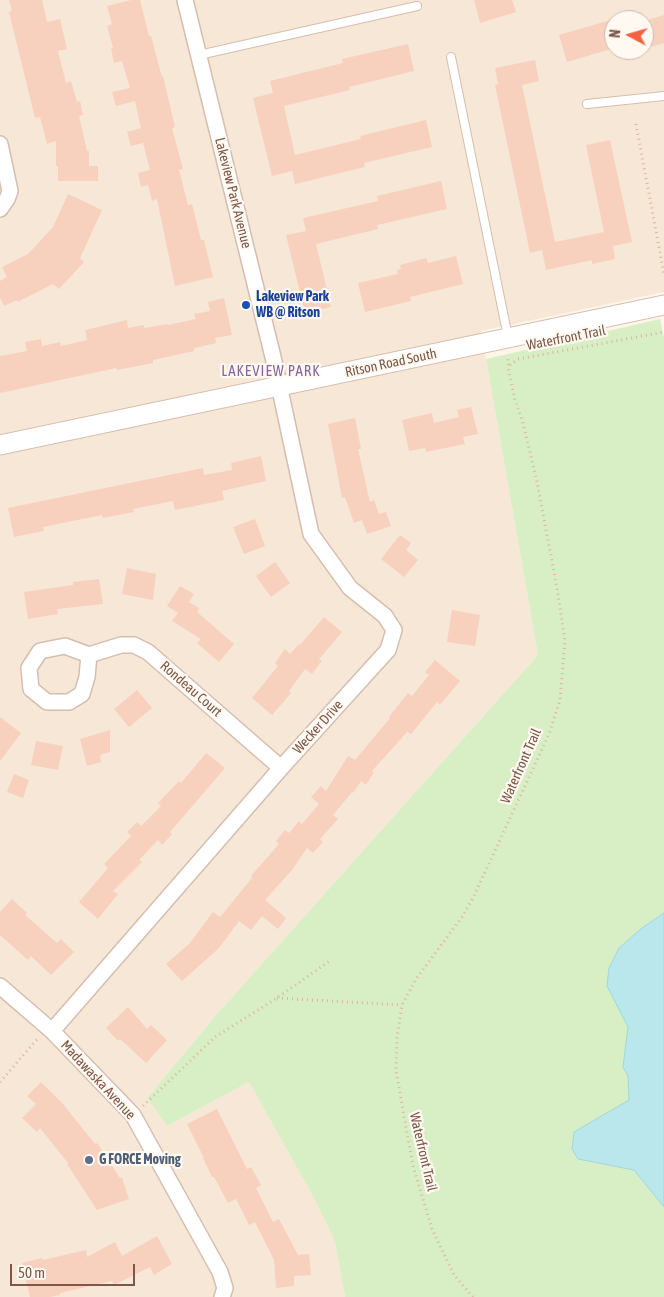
<!DOCTYPE html>
<html>
<head>
<meta charset="utf-8">
<style>
  body { margin:0 }
  #map { position:relative; width:664px; height:1297px; overflow:hidden; background:#fff5e9; font-family:"Asap Condensed",sans-serif }
  canvas { display:block }
  .north { position:absolute; left:604px; top:10px; width:50px; height:50px; box-sizing:border-box; background:#fff9f2; border:1px solid #cbb9ae; border-radius:50%; rotate:276deg; font-size:14px; font-weight:700; line-height:20px; text-align:center; color:#7d5848 }
  .north::after { content:''; display:block; margin:auto; width:18px; height:22px; background:#f56042; clip-path:polygon(50% 0,100% 100%,50% 72%,0 100%) }
  .scale { position:absolute; left:10px; top:1264px; width:125px; height:22px; box-sizing:border-box; border:2px solid #7d5848; border-top:0; padding-left:6px; font-size:15px; line-height:18px; white-space:nowrap; color:#7d5848; -webkit-text-stroke:4px #fff9f2; paint-order:stroke }
</style>
</head>
<body>
<div id="map">
<canvas width="664" height="1297"></canvas>
<div class="north">N</div>
<div class="scale">50 m</div>
</div>
<script>
const ctx = document.querySelector('canvas').getContext('2d');
ctx.lineJoin = 'round';
function fill(path, color) { ctx.fillStyle = color; ctx.fill(path, 'evenodd'); }
const shape = rows => new Path2D(rows.map(r => 'M' + r).join(''));
function trace(path, color, width, dash) { ctx.strokeStyle = color; ctx.lineWidth = width; ctx.lineCap = dash ? 'butt' : 'round'; ctx.setLineDash(dash || []); ctx.stroke(path); }
function drawText(font, color, halo, rows, align = 'center') {
  ctx.font = font + ' "Asap Condensed",sans-serif'; ctx.lineWidth = 4.5; ctx.setLineDash([]); ctx.textBaseline = 'middle'; ctx.strokeStyle = halo; ctx.fillStyle = color; for (const [text, x, y, turn = 0] of rows) {
    ctx.save(); ctx.translate(x, y); ctx.rotate((+turn || 0) * Math.PI / 180); ctx.textAlign = isNaN(turn) ? turn : align; if (halo) ctx.strokeText(text, 0, 0); ctx.fillText(text, 0, 0); ctx.restore();
  }
}
const residential = shape([
  [0,0,664,0,664,292,481,331,538,655,217,1014,147,1098,167,1126,249,1082,315,1200,335,1242,345,1297,0,1297],
  [614,20,644,20,644,50,614,50]
]);
const green = shape([
  [660,319,664,338,664,1297,345,1297,335,1242,315,1200,249,1082,167,1126,147,1098,217,1014,538,655,486,359]
]);
const water = shape([
  [664,913,664,1207,634,1170,578,1159,572,1149,574,1132,629,1100,628,1076,623,1067,628,1027,607,986,609,968,619,948,642,928,664,913]
]);
const building = shape([
  [9,0,42,0,47,22,60,19,67,49,58,51,66,83,71,81,77,102,80,101,83,115,79,116,87,151,89,151,89,166,98,166,98,181,58,181,58,166,56,166,56,141,47,144,40,117,35,118,9,12,12,11],
  [131,0,140,0,149,36,151,36,162,77,163,76,175,127,172,128,183,169,179,170,188,205,192,204,201,240,204,240,213,277,175,286,157,199,152,201,148,185,141,187,138,173,150,170,143,143,131,146,127,132,141,128,135,101,116,106,112,92,130,88,122,61,114,63,111,48,113,48,107,26,112,24,107,6],
  [474,0,512,0,516,12,480,23],
  [664,15,664,43,651,47,648,38,644,39,644,21],
  [614,19,614,48,567,62,559,35],
  [408,44,414,71,349,87,350,90,284,106,295,155,361,139,360,136,426,120,432,147,364,163,365,167,295,184,292,171,272,176,253,98,273,93,270,81,343,63,342,59],
  [535,60,539,81,522,85,555,242,604,232,586,145,610,140,632,242,613,246,615,259,592,264,592,260,546,270,542,250,530,253,495,85,498,84,495,68],
  [441,181,447,209,377,225,378,229,316,244,331,307,305,313,286,235,306,231,303,218,378,201,377,196],
  [68,194,102,210,80,258,84,262,59,289,53,284,18,302,17,300,4,306,0,298,0,281,7,277,2,267,28,254,53,227],
  [456,256,463,284,410,297,411,301,365,312,358,283,398,274,397,270,401,269,400,265,426,258,428,263],
  [224,298,232,335,215,338,216,343,194,348,194,351,153,360,153,363,117,370,116,368,0,393,0,356,27,351,25,342,41,339,42,346,60,342,61,346,87,340,85,330,127,320,128,328,144,325,144,328,168,324,168,325,196,319,194,314,210,311,208,302],
  [471,407,478,434,463,437,465,444,426,452,425,448,409,451,402,420,432,413,434,423,459,417,457,410],
  [355,418,361,449,358,449,370,502,374,500,379,514,386,512,391,526,367,534,362,520,354,523,345,497,342,498,328,424],
  [261,456,266,481,222,491,224,500,175,510,173,501,133,509,134,512,103,518,102,515,43,527,44,531,14,537,8,508,203,468,204,475,232,470,231,463],
  [255,519,265,546,244,554,233,527],
  [400,535,411,543,406,550,418,560,404,577,381,559],
  [275,562,290,583,271,597,256,576],
  [127,568,156,574,153,600,122,594],
  [99,579,103,604,57,609,58,614,28,619,24,592,73,585,73,582],
  [180,586,194,594,189,602,199,608,197,612,234,644,219,662,197,643,201,639,172,621,178,613,167,606],
  [452,610,480,615,475,646,447,642],
  [324,617,342,632,319,659,322,661,312,674,305,669,289,691,291,693,272,715,252,698,278,666,275,663,285,649,290,654,299,644,300,645],
  [435,660,460,681,440,705,437,702,411,734,407,732,372,771,374,772,366,785,361,781,353,793,352,792,333,815,338,819,320,839,323,842,313,853,307,848,292,870,265,900,286,918,278,929,262,916,251,930,239,921,219,948,182,981,166,964,190,943,213,912,220,917,252,878,251,876,279,844,276,841,285,830,289,833,299,821,302,824,319,804,311,797,321,786,326,791,348,756,355,760,390,718,389,717,408,693,412,696,429,675,425,672],
  [137,690,152,708,129,727,114,709],
  [0,717,21,733,0,761],
  [110,730,110,752,100,755,101,762,87,766,80,739],
  [36,741,63,746,58,770,31,765],
  [206,753,225,768,170,832,172,834,162,845,158,840,139,860,142,862,113,891,118,894,98,919,79,902,108,868,104,864,131,836,127,832,137,822,141,826,161,806,158,803,179,781,181,783],
  [14,774,29,780,23,798,7,792],
  [12,899,27,913,25,915,57,943,61,939,74,952,51,975,31,956,28,960,0,935,0,912],
  [128,1007,147,1029,151,1025,167,1040,146,1063,120,1039,118,1041,106,1028],
  [41,1082,63,1104,95,1144,97,1143,120,1178,122,1178,129,1199,97,1210,67,1164,68,1163,40,1128,37,1132,22,1118,36,1104,27,1096],
  [217,1109,247,1169,251,1167,261,1185,256,1188,273,1222,279,1219,298,1255,309,1254,311,1275,294,1276,294,1286,276,1288,274,1260,255,1222,249,1225,236,1199,228,1203,214,1177,212,1177,203,1158,204,1158,187,1124],
  [157,1236,172,1264,154,1275,150,1267,114,1285,112,1281,60,1293,60,1295,50,1297,30,1297,22,1263,42,1258,43,1260,86,1250,87,1257,115,1242,122,1256]
]);
const path = shape([
  [636,124,664,274],
  [510,365,518,359,664,332],
  [277,998,402,1005],
  [0,1082,39,1037],
  [143,1106,215,1037,277,998,331,960],
  [473,1297,454,1275,432,1229,413,1166,396,1071,397,1037,402,1005,416,979,462,917,473,898,549,734,560,700,565,641,557,588,537,482,523,423,515,400,508,367,508,356]
]);
const service = shape([
  [199,55,417,6],
  [451,57,508,337],
  [587,104,664,96]
]);
const minor = shape([
  [0,144,10,191,7,199,0,209],
  [89,655,87,677,82,694,69,702,47,702,31,689,29,668,40,651,65,646,89,655,121,645,134,645,148,652,281,768],
  [0,986,52,1031,133,1115,220,1272,225,1288,222,1297],
  [52,1031,281,768,388,650,394,630,385,616,350,588,311,534,273,357,185,0]
]);
const tertiary = shape([
  [0,445,664,305]
]);
const markers = [
  [246,305,5,"#1a4fb4"],
  [89,1160,5,"#5c6f8a"]
];
const streetNames = [
  ["Lakeview Park Avenue",233,193,76],
  ["Waterfront Trail",566,338,-11],
  ["Ritson Road South",391,363,-12],
  ["Rondeau Court",191,689,41],
  ["Wecker Drive",318,727,-48],
  ["Waterfront Trail",521,766,-66],
  ["Madawaska Avenue",98,1080,47],
  ["Waterfront Trail",423,1152,77]
];
const transitNames = [
  ["Lakeview Park",256,297],
  ["WB @ Ritson",256,313]
];
const serviceNames = [
  ["G FORCE Moving",99,1160]
];
const neighbourhoodNames = [
  ["LAKEVIEW PARK",271,371]
];
fill(residential, '#f7e7d7');
fill(green, '#d8efc5');
fill(water, '#bae7ec');
trace(water, '#9fd8df', 1);
fill(building, '#f7d1be');
trace(service, '#d5beaf', 10);
trace(minor, '#d5beaf', 18);
trace(tertiary, '#d5beaf', 21);
trace(path, '#ddb49f', 3, [1, 4]);
trace(service, '#fff', 8);
trace(minor, '#fff', 15);
trace(tertiary, '#fff', 19);
for (const [x, y, r, color] of markers) { const dot = new Path2D(); dot.arc(x, y, r, 0, 2 * Math.PI); ctx.fillStyle = color; ctx.fill(dot); trace(dot, '#fff9f2', 2); }
drawText('14px', '#7d5848', '#fff9f2', streetNames);
drawText('bold 14px', '#164399', '#fff9f2', transitNames, 'left');
drawText('bold 14px', '#4e5e75', '#fff9f2', serviceNames, 'left');
ctx.letterSpacing = '1px';
drawText('15px', '#8965a0', '#fff9f2', neighbourhoodNames);
ctx.letterSpacing = '0px';
</script>
</body>
</html>
